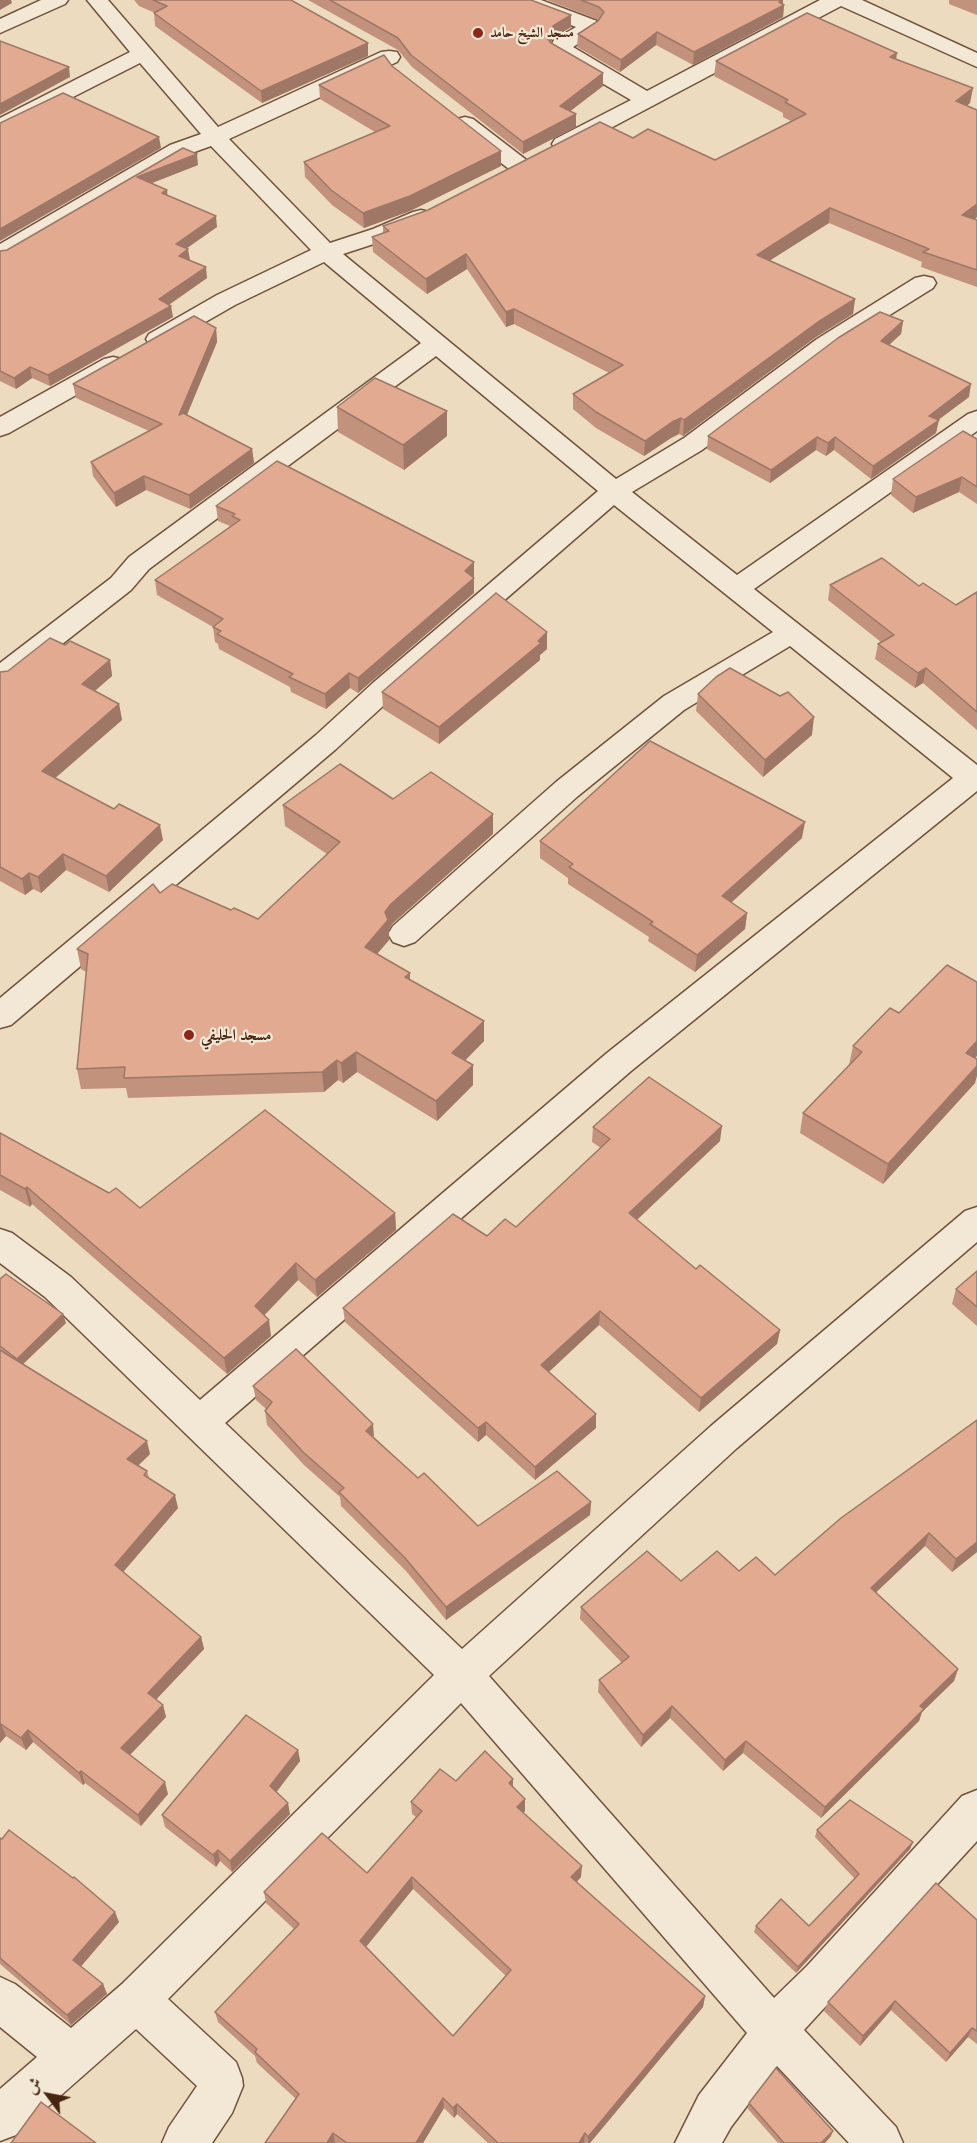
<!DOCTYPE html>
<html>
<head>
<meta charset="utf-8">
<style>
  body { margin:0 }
  #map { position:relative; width:977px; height:2143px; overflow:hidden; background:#eddbc0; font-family:"Libre Caslon Text",Amiri,serif }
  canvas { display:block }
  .north { position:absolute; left:18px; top:2065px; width:60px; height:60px; -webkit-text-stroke:4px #f3e8d6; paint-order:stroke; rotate:302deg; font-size:16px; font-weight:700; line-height:24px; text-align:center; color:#462511 }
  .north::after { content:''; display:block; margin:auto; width:21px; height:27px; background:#462511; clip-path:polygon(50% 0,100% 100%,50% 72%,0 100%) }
</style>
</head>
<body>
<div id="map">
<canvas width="977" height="2143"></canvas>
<div class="north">ش</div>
</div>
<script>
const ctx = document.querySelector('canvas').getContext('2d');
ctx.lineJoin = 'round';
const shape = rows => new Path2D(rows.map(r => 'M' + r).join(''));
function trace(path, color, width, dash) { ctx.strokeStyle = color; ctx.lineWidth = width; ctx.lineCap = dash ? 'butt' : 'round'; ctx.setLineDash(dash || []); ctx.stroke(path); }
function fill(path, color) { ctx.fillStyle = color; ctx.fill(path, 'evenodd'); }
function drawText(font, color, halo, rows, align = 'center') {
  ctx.font = font + ' "Libre Caslon Text",Amiri,serif'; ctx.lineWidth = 4.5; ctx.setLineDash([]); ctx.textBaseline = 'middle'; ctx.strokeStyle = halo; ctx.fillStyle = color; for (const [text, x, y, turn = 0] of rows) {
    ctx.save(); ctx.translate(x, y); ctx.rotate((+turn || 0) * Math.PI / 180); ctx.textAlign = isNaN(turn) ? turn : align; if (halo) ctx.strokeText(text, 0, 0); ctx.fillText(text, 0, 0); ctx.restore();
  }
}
const minor = shape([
  [41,0,68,0,65,4,0,33,0,19,41,0],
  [87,0,108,0,218,127,381,52,389,51,397,52,400,57,397,62,229,139,330,243,373,229,413,212,421,210,429,212,433,217,429,222,389,239,343,254,616,479,684,438,817,339,915,278,924,276,933,278,936,283,933,288,835,349,702,450,632,492,737,575,968,414,977,411,977,431,754,589,977,765,977,791,631,1071,225,1423,462,1649,711,1426,965,1211,977,1207,977,1242,737,1448,489,1676,774,1998,807,1966,962,1796,977,1790,977,1841,804,2030,896,2127,903,2143,849,2143,777,2066,731,2127,722,2143,675,2143,699,2095,747,2033,461,1703,168,1999,236,2062,242,2078,243,2086,232,2113,212,2143,162,2143,169,2127,197,2086,136,2029,16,2135,0,2141,0,2089,37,2057,0,2027,0,1977,15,1984,71,2028,122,1984,434,1675,45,1297,0,1263,0,1229,12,1233,71,1277,200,1400,607,1053,953,778,790,646,684,710,578,796,415,942,404,946,393,942,388,934,393,926,556,782,664,696,773,632,614,505,394,696,336,749,11,1025,0,1028,0,998,316,735,374,682,598,491,436,356,149,569,131,590,10,685,0,688,0,663,111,578,129,557,421,343,324,262,235,305,167,344,158,346,149,344,146,339,149,334,217,295,311,250,211,146,186,155,8,259,0,261,0,244,170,145,201,134,140,63,0,134,0,118,130,52,87,0],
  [518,0,541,0,597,21,601,25,596,32,573,47,647,91,820,0,862,0,977,53,977,67,841,6,571,149,563,151,555,149,552,144,555,139,631,100,552,54,549,49,554,40,576,27,525,8,518,0],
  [465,117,473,119,529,162,532,167,529,172,521,174,513,172,457,129,454,124,457,119,465,117],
  [113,357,122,359,125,364,122,369,9,433,0,436,0,417,104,359,113,357]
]);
const wall = shape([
  [134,0,291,0,368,43,368,56,262,103,155,26,154,13,155,13,139,6],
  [308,0,531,0,571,15,571,27,553,38,551,43,603,86,570,111,576,127,523,154,412,67,398,50],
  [547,0,783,0,783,4,784,5,783,17,693,65,656,45,620,72,577,47,578,34,599,20],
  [949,0,977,0,977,15,949,4],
  [896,59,970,103,967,106,977,217,975,219,977,220,977,287,921,267,922,262,829,223,770,260,855,299,853,314,816,337,683,436,679,434,671,438,644,456,596,428,573,409,573,394,609,373,514,324,506,327,467,269,427,294,373,252,372,237,383,233,383,226,633,138,715,160,791,121,783,117,783,113,714,76,716,61],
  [392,66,501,151,501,166,410,211,364,228,332,205,305,177,304,162,375,132,320,99,319,85],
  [183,148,198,165,152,183,168,196,217,227,187,248,189,260,207,278,169,305,173,317,50,386,32,378,16,389,0,381,0,251,7,250],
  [903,321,901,334,889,345,969,397,938,420,936,433,871,479,834,450,826,456,816,450,770,483,707,449,708,436],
  [216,328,217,342,187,415,252,449,254,463,190,509,146,490,116,507,93,476,91,462,149,431,76,398,73,384],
  [337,407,447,436,404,470,338,432],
  [977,439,977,504,959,492,913,513,891,495,893,479],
  [216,506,474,562,474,593,358,693,350,688,326,709,291,692,290,687,219,649,218,644,215,642,213,627,157,595,155,580,230,526,218,521],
  [830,585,919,586,956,605,977,592,977,730,923,683,915,688,875,659,878,644,881,642,828,600],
  [547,632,547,649,540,655,540,660,439,744,383,709,382,692],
  [65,645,110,660,112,676,95,691,119,704,122,720,55,778,163,840,109,892,66,870,41,893,33,889,25,895,0,881,0,672,8,671],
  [698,694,812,735,763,777,696,711],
  [393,799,493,834,392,924,389,929,389,940,377,954,410,980,484,1021,484,1041,465,1060,473,1085,437,1121,357,1072,343,1083,338,1080,324,1092,128,1098,126,1088,81,1089,77,1069,86,972,81,969,77,949,160,893,231,910,258,919,327,854,285,826,283,805],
  [802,838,731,902,747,913,745,929,695,972,648,941,649,937,568,884,568,878,540,858,540,841],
  [853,1046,975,1058,975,1083,883,1184,800,1133,803,1113,849,1065],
  [593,1127,720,1141,637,1220,696,1269,780,1330,777,1344,699,1412,599,1325,549,1372,596,1414,596,1428,535,1480,486,1435,478,1442,345,1322,343,1308,487,1236,516,1227,601,1148,592,1142],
  [0,1133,109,1193,140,1208,395,1213,396,1230,317,1297,298,1280,264,1315,271,1336,227,1374,32,1204,30,1207,0,1190],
  [977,1271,977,1326,952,1304,956,1289],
  [0,1279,66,1323,23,1364,150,1454,138,1466,147,1471,149,1478,178,1508,123,1572,201,1637,204,1649,156,1699,163,1705,166,1717,130,1755,168,1794,141,1826,85,1783,83,1785,33,1742,26,1750,6,1736,0,1743],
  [253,1386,374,1437,418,1478,478,1526,591,1502,590,1515,446,1620,406,1571,341,1506,340,1497,304,1465,267,1425,265,1411,266,1409,256,1400],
  [977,1420,977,1552,952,1572,925,1546,876,1592,958,1669,954,1681,922,1712,919,1721,821,1818,743,1753,723,1771,670,1718,641,1747,598,1692,599,1680,622,1663,580,1619,581,1607,681,1581,739,1571,775,1575],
  [298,1750,300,1761,276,1792,290,1814,232,1872,220,1861,216,1867,165,1827,162,1815],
  [456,1781,513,1787,525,1799,525,1811,523,1813,581,1877,577,1882,705,1996,703,2007,590,2143,488,2143,457,2114,454,2118,444,2108,423,2143,265,2143,296,2099,257,2063,255,2056,218,2022,215,2012,294,1929,266,1903,264,1892,367,1873,416,1817,412,1814,411,1802],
  [413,1889,506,1976,453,2036,366,1946],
  [817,1830,913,1842,910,1849,796,1973,754,1932,756,1926,809,1926,855,1879,815,1837],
  [0,1838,119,1922,81,1966,103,1984,107,1994,71,2025,0,1964],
  [977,1920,977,2044,968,2037,946,2062,891,2010,860,2046,824,2011,828,2002],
  [749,2103,831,2136,825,2143,778,2143,748,2109]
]);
const shadedWall = shape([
  [0,0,11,0,12,3,0,10],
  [782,0,783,0,783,5,784,5,783,17,693,65,694,52],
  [571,15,571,27,553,38,547,50,547,38,553,26],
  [657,32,656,45,620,72,621,60],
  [368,43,368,56,262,103,261,91],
  [897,53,895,68,890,57],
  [69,67,70,77,0,115,0,104],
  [603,73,603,86,560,119,560,106],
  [973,88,970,103,954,116,956,101],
  [576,114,576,127,523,154,523,142],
  [159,137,161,148,0,241,0,229],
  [501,151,501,166,410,211,364,228,363,213],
  [197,154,198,165,139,188,137,177],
  [167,190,168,201,162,193],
  [977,204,977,217,960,230,962,215],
  [830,208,829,223,755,270,757,255],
  [216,216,217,227,177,255,176,244],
  [188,249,190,260,179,256],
  [466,254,467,269,427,294,426,279],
  [206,267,207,278,161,310,159,299],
  [855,299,853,314,816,337,683,436,684,420,818,322],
  [171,306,173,317,50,386,48,375],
  [514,309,514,324,506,327,506,312],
  [903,321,901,334,879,354,881,341],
  [216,328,217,342,181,429,179,415],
  [30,367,32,378,16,389,14,378],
  [971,384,969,397,930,426,939,420,936,433,871,479,873,466,929,416],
  [447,411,447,436,404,470,403,445],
  [681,418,679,434,671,438,644,456,645,441,672,422],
  [817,437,816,450,770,483,771,470],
  [835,437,834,450,826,456,828,443],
  [252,449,254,463,190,509,189,495],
  [144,476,146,490,116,507,114,493],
  [962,477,959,492,913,513,916,497],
  [474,562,474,578,468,584,474,578,474,593,358,693,358,678],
  [547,632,547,649,540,655,540,660,439,744,439,727],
  [110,660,112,676,84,700,82,684],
  [926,668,923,683,915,688,918,673],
  [349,673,350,688,326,709,325,694],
  [119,704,122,720,45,787,42,771],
  [814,717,812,735,763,777,765,760],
  [493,814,493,834,392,924,389,929,389,940,366,967,365,947,391,904],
  [805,822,802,838,720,913,722,896],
  [160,825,163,840,109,892,106,876],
  [63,854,66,870,41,893,38,877],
  [29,873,33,889,25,895,22,879],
  [747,913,745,929,695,972,697,955],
  [410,973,410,993,405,977],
  [484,1021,484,1041,453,1073,452,1053],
  [977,1041,977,1056,960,1074,966,1053],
  [356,1052,357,1072,343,1083,341,1063],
  [337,1060,338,1080,324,1092,322,1072],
  [473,1065,473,1085,437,1121,436,1101],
  [977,1066,977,1076,975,1083,883,1184,888,1164],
  [722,1126,720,1141,628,1228,629,1213],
  [27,1187,32,1204,30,1207,25,1189],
  [395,1213,396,1230,317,1297,315,1280],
  [296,1263,298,1280,257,1323,255,1306],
  [600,1311,599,1325,541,1379,541,1365],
  [63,1314,66,1323,20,1367,17,1359],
  [269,1320,271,1336,227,1374,224,1358],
  [780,1330,777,1344,699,1412,701,1398],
  [596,1414,596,1428,535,1480,535,1467],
  [486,1422,486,1435,478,1442,478,1428],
  [373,1424,374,1437,366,1431],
  [147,1441,150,1454,130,1473,127,1459],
  [175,1495,178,1508,118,1578,115,1565],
  [591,1502,590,1515,446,1620,446,1607],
  [929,1533,925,1546,868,1600,871,1588],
  [977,1542,977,1552,952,1572,956,1559],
  [201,1637,204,1649,151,1705,148,1693],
  [958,1669,954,1681,922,1712,919,1721,821,1818,825,1807,920,1706],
  [163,1705,166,1717,125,1760,121,1748],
  [672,1706,670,1718,641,1747,643,1735],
  [1,1724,6,1736,0,1743,0,1726],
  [28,1730,33,1742,26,1750,21,1738],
  [746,1741,743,1753,723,1771,725,1760],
  [298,1750,300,1761,272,1798,270,1786],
  [81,1771,85,1783,83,1785,79,1773],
  [513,1779,513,1791,509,1783],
  [165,1782,168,1794,141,1826,138,1815],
  [525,1799,525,1811,517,1819,517,1807],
  [288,1803,290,1814,232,1872,230,1861],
  [913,1842,910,1849,796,1973,798,1967],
  [218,1850,220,1861,216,1867,213,1855],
  [582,1866,581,1877,570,1888,571,1877],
  [412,1877,413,1889,362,1952,360,1941],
  [115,1912,119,1922,78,1970,73,1960],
  [103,1984,107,1994,71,2025,67,2015],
  [705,1996,703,2007,590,2143,588,2143,588,2137],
  [895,2001,891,2010,860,2046,863,2036],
  [972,2028,968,2037,946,2062,950,2053],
  [443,2098,444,2108,423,2143,416,2143],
  [457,2104,457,2114,454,2118,453,2108],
  [833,2131,831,2136,825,2143,821,2143],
  [333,2133,335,2143,327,2143],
  [585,2133,584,2143,579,2143]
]);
const building = shape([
  [153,0,291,0,368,43,261,91,154,13,167,6,153,0],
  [330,0,531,0,571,15,553,26,547,38,551,43,603,73,560,106,576,114,523,142,411,55,398,38,330,0],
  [581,0,782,0,779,2,784,5,694,52,657,32,621,60,578,34,598,21,604,12,599,7,581,0],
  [807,13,897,53,890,57,973,88,956,101,977,110,977,204,962,215,977,220,977,270,923,252,929,249,830,208,757,255,855,299,818,322,684,420,681,418,672,422,645,441,596,412,573,394,623,365,514,309,506,312,466,254,426,279,372,237,389,231,383,226,428,210,600,122,633,138,648,129,715,160,806,114,785,102,788,100,716,61,807,13],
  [0,41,69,67,0,104,0,41],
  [384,55,392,66,501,151,410,196,363,213,331,190,304,162,390,126,319,85,384,55],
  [63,93,159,137,0,229,0,123,63,93],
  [183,148,197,154,137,177,167,190,162,193,216,216,176,244,188,249,179,256,206,267,159,299,171,306,48,375,30,367,14,378,0,371,0,251,7,250,183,148],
  [880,312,903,321,881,341,971,384,929,416,939,420,873,466,835,437,828,443,817,437,771,470,708,436,838,338,880,312],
  [194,316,216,328,179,415,183,413,252,449,189,495,144,476,114,493,91,462,162,424,73,384,194,316],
  [375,378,447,411,403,445,337,407,375,378],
  [963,431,977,439,977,487,962,477,916,497,893,479,963,431],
  [277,461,474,562,465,571,474,578,358,678,349,673,325,694,289,677,293,674,217,634,221,631,213,627,223,619,155,580,240,520,232,516,235,514,216,506,277,461],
  [882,558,919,586,923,583,956,605,977,592,977,712,926,668,918,673,878,644,894,635,830,585,882,558],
  [496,593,547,632,538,641,541,643,439,727,382,692,496,593],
  [50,638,65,645,70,641,110,660,82,684,119,704,42,771,114,809,119,804,160,825,106,876,63,854,38,877,29,873,22,879,0,867,0,672,8,671,50,638],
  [730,668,780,696,788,692,814,717,765,760,698,694,716,677,730,668],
  [650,741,805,822,722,896,747,913,697,955,650,924,653,922,569,867,573,864,540,841,650,741],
  [340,764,393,799,431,772,493,814,391,904,385,912,388,920,365,947,410,973,405,977,484,1021,452,1053,473,1065,436,1101,356,1052,341,1063,337,1060,322,1072,124,1078,125,1067,77,1069,88,954,77,949,153,884,160,893,172,884,231,910,234,908,258,919,340,842,283,805,340,764],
  [947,965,977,982,977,1041,966,1053,977,1059,977,1066,888,1164,803,1113,862,1052,853,1046,890,1008,899,1013,947,965],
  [649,1077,722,1126,629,1213,696,1269,700,1265,780,1330,701,1398,600,1311,541,1365,596,1414,535,1467,486,1422,478,1428,343,1308,453,1214,487,1236,505,1219,516,1227,610,1139,593,1127,649,1077],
  [265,1110,395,1213,315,1280,296,1263,255,1306,269,1320,224,1358,27,1187,25,1189,0,1175,0,1133,109,1193,116,1188,140,1208,265,1110],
  [977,1271,977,1307,956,1289,977,1271],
  [6,1274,63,1314,17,1359,0,1346,0,1279,6,1274],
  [296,1349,373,1424,366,1431,418,1478,424,1473,478,1526,557,1471,591,1502,446,1607,405,1558,339,1492,344,1488,303,1452,265,1411,272,1402,253,1386,296,1349],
  [0,1350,147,1441,127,1459,147,1471,144,1475,175,1495,115,1565,201,1637,148,1693,163,1705,121,1748,165,1782,138,1815,81,1771,79,1773,28,1730,21,1738,1,1724,0,1726,0,1350],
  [977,1420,977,1542,956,1559,929,1533,871,1588,958,1669,920,1706,924,1709,825,1807,746,1741,725,1760,672,1706,643,1735,599,1680,629,1657,581,1607,647,1551,681,1581,717,1551,739,1571,756,1557,775,1575,841,1518,977,1420],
  [246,1715,298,1750,270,1786,288,1803,230,1861,218,1850,213,1855,162,1815,246,1715],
  [485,1751,513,1779,509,1783,525,1799,517,1807,582,1866,571,1877,705,1996,588,2137,585,2133,579,2143,498,2143,457,2104,453,2108,443,2098,416,2143,347,2143,333,2133,327,2143,265,2143,299,2094,255,2052,257,2049,215,2012,299,1924,264,1892,322,1833,367,1873,422,1811,411,1802,440,1769,456,1781,485,1751],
  [412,1877,511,1970,453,2036,360,1941,412,1877],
  [850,1800,913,1842,798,1967,756,1926,781,1899,809,1926,859,1874,817,1830,850,1800],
  [9,1830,73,1878,74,1877,115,1912,73,1960,103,1984,67,2015,0,1958,0,1838,2,1839,9,1830],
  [936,1883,977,1920,977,2031,972,2028,950,2053,895,2001,863,2036,828,2002,936,1883],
  [776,2068,833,2131,821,2143,784,2143,749,2103,776,2068],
  [41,2102,96,2143,11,2143,41,2102]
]);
const markers = [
  [478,33,6,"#8f2418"],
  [189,1035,6,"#8f2418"]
];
const farPoinames = [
  ["مسجد الشيخ حامد",490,33]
];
const poiNames = [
  ["مسجد الحليفي",201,1035]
];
trace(minor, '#70523d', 3);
fill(minor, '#f3e8d6');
fill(wall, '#c2927d');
fill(shadedWall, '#9e7766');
fill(building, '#e2aa91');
trace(building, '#9e7766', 1.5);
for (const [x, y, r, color] of markers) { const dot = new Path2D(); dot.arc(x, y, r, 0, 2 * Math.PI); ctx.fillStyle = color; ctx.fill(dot); trace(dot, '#f3e8d6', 2); }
drawText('bold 14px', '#462511', '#f3e8d6', farPoinames, 'left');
drawText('bold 16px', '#462511', '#f3e8d6', poiNames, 'left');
</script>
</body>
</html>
